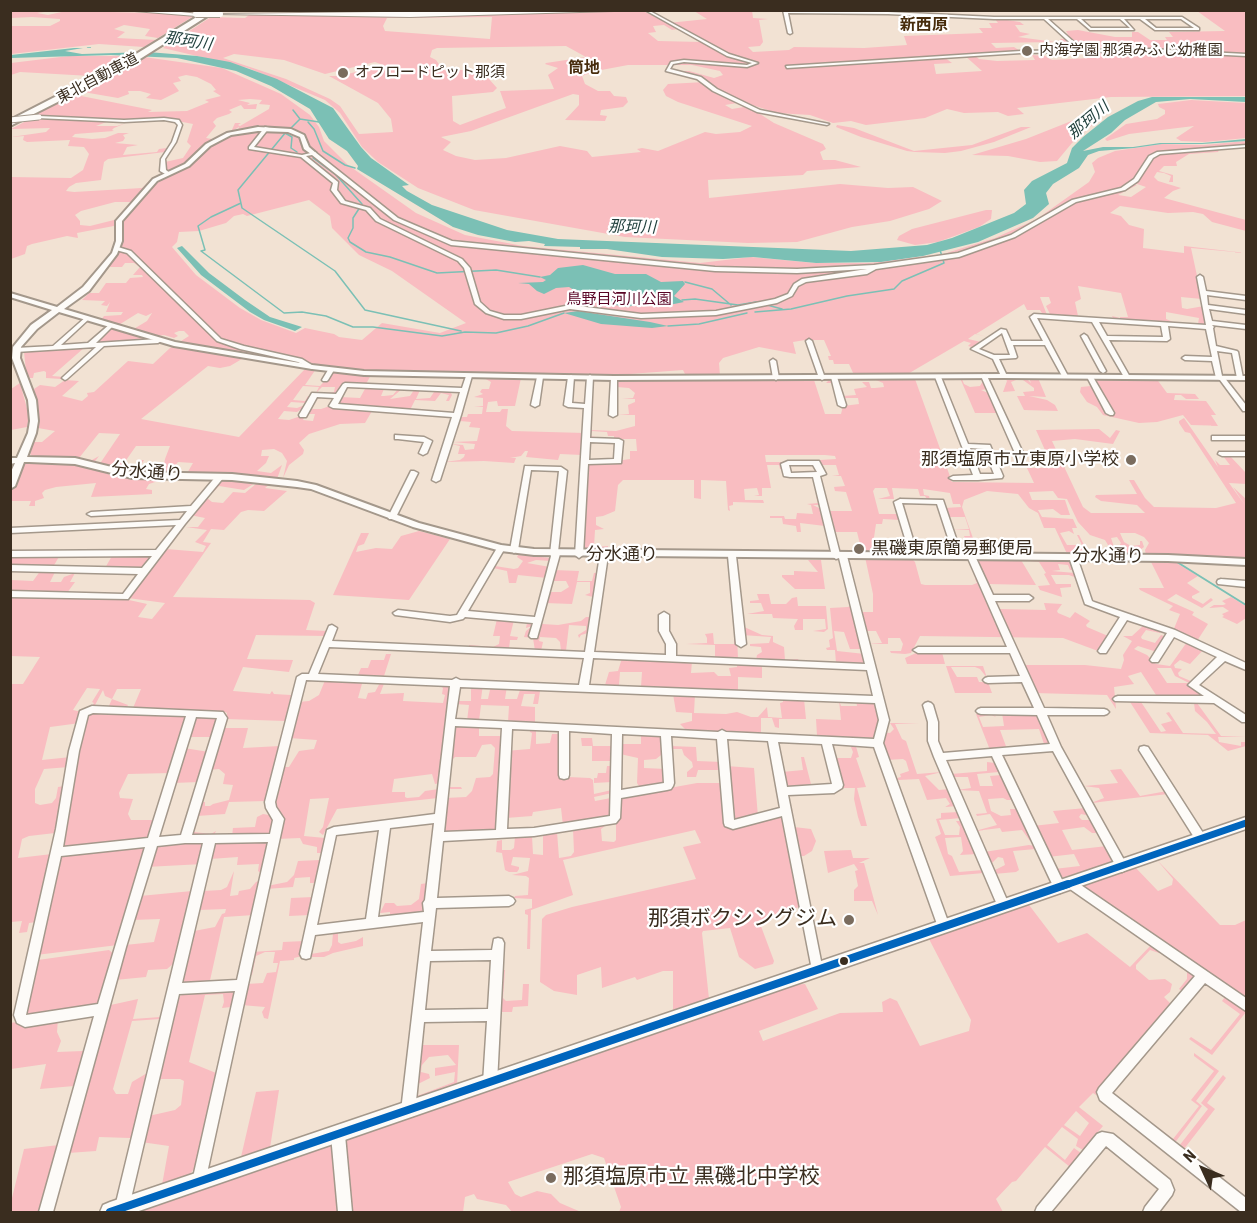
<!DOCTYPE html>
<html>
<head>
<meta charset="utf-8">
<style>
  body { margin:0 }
  #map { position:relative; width:1257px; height:1223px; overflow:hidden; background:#f2e2d3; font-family:"Roboto Condensed",sans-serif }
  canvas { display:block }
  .frame { position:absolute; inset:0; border:12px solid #3a2d1f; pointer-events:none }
  .north { position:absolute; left:1173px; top:1139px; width:60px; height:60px; -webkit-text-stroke:4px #fff; paint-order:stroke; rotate:314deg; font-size:16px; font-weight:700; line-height:24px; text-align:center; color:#3a2d1f }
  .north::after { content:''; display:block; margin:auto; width:21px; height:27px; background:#3a2d1f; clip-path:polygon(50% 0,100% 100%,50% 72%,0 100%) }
</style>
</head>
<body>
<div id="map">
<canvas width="1257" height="1223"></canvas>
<div class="frame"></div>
<div class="north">N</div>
</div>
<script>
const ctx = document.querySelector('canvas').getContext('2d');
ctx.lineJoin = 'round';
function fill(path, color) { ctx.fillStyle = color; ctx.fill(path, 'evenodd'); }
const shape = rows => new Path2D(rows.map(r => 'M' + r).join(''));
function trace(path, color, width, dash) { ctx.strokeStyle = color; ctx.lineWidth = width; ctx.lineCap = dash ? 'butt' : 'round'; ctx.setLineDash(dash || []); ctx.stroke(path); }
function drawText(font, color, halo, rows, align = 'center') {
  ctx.font = font + ' "Roboto Condensed","Noto Sans JP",sans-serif'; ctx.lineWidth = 4.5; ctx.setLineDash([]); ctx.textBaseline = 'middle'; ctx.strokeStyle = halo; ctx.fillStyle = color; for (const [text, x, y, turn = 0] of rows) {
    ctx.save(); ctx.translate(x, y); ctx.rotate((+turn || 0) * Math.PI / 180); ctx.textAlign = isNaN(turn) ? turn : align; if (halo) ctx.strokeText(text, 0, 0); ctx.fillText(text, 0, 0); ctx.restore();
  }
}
const green = shape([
  [11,10,51,11,37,13,48,15,66,11,197,14,158,38,145,36,150,29,124,25,114,29,125,32,117,38,157,40,144,47,99,44,11,54,11,26,50,26,60,21,60,19,32,17,11,18],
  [752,10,753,18,768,19,759,20,763,42,760,46,748,47,753,52,789,50,794,47,864,48,907,45,904,36,983,33,979,28,992,28,989,23,998,23,994,18,1020,22,1024,25,1015,25,1020,32,1030,34,1018,37,1055,42,991,43,996,48,1014,47,1020,51,974,55,979,59,997,61,1035,60,1032,55,1045,56,1052,60,1090,58,1084,53,1025,53,1024,51,1027,50,1070,50,1060,39,1070,38,1066,31,1078,30,1115,37,1132,37,1132,32,1138,32,1150,40,1167,40,1165,37,1173,37,1169,32,1225,31,1197,11,1246,10,1246,96,1111,97,1017,108,1024,114,1008,116,998,112,964,113,947,109,925,118,866,125,851,121,833,123,810,115,777,113,743,102,725,105,732,109,744,107,760,114,774,123,823,144,826,149,820,152,823,160,835,160,861,167,807,171,803,175,708,180,709,198,840,184,888,188,913,187,942,201,929,209,890,221,852,227,797,242,748,243,625,237,474,210,418,188,378,162,362,147,340,113,325,100,248,68,163,48,211,17,245,18,249,15,643,11,668,23,707,19,694,11],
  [492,17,490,39,385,31,383,26,387,18],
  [664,25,672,30,679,29,701,42,658,41,648,33,656,32,653,26],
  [566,46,586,57,546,63,545,64,558,68,548,75,554,89,500,91,506,108,460,125,453,121,452,96,493,92,497,88,481,70,443,70,436,60,430,57,432,50,437,48],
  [234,54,284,60,325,74,375,62,383,65,340,76,329,76,378,103,391,119,393,132,359,134,340,106,330,99,286,79,223,58],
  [964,55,982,71,936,74,934,64,952,63,944,57],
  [628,65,692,65,720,71,723,75,714,78,689,71,674,71,700,78,705,82,668,84,663,90,666,96,678,102,752,126,740,132,716,134,705,132,658,151,642,148,637,149,641,152,592,157,587,151,560,146,506,158,475,160,456,156,443,150,451,142,441,137,471,131,573,94,579,95,579,105,565,120,605,121,607,116,600,115,601,110,623,107,628,102,626,97,614,96,610,91,598,91,585,84,582,76,596,71],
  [69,56,128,56,91,76,20,72,11,75,11,63],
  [144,57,222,68,281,94,310,115,319,127,324,141,348,165,416,213,465,235,523,246,700,263,751,257,815,263,871,263,943,254,995,238,1037,219,1089,182,1095,172,1092,163,1098,158,1115,151,1162,144,1204,145,1246,141,1246,145,1175,150,1153,154,1134,179,1132,184,1137,185,1118,195,1131,197,1146,187,1134,183,1153,157,1160,153,1220,148,1218,152,1189,154,1176,162,1177,166,1164,166,1159,171,1173,175,1173,182,1179,182,1169,182,1171,176,1164,173,1157,172,1154,177,1158,181,1181,188,1173,191,1164,198,1246,220,1246,231,1212,222,1203,214,1193,212,1168,213,1120,206,1110,213,1121,216,1129,225,1144,229,1143,248,1184,253,1184,246,1246,253,1191,248,1202,299,1181,297,1182,308,1187,309,1204,306,1207,325,1184,324,1198,324,1199,318,1166,312,1166,319,1178,324,1162,322,1156,327,1145,321,1113,318,1112,316,1120,318,1120,317,1128,317,1121,293,1078,286,1081,299,1075,302,1078,316,1050,314,1046,306,1051,303,1049,297,1040,297,1047,315,1043,315,1040,310,1027,310,1024,304,976,334,988,337,975,334,968,339,981,342,972,347,968,346,971,343,964,341,906,375,854,375,849,364,834,364,833,360,829,360,828,356,831,356,824,340,805,340,793,342,796,354,759,347,723,358,719,363,720,376,686,376,683,370,630,374,629,376,521,378,515,406,498,406,497,401,488,402,486,412,500,412,502,409,508,409,506,426,512,431,585,433,582,455,560,454,558,460,526,457,528,451,525,451,521,456,510,458,516,458,514,463,484,461,444,462,460,460,464,457,465,454,458,454,460,446,451,444,463,445,465,450,474,449,475,444,453,442,477,441,480,428,469,427,471,422,460,421,462,417,467,417,468,414,482,414,483,407,474,406,483,406,483,398,474,397,483,394,480,392,482,389,489,389,491,382,482,377,365,372,314,367,247,356,230,366,220,368,208,366,141,419,239,437,306,368,316,369,305,385,320,386,333,372,371,375,366,384,343,385,336,394,322,394,334,392,335,387,322,387,316,393,319,387,303,386,293,400,305,401,308,396,311,396,306,403,291,402,287,407,297,408,305,405,303,408,297,412,284,411,278,419,289,420,301,416,305,416,303,420,313,421,315,414,307,414,310,409,321,409,336,404,340,397,360,398,366,387,394,388,384,389,381,396,384,396,393,395,398,389,402,389,390,399,410,396,414,390,420,390,416,399,430,398,434,392,429,390,450,391,452,395,449,401,446,401,449,395,441,393,435,401,415,400,410,410,359,410,372,411,365,423,340,424,309,434,299,443,304,450,303,454,289,465,283,478,287,461,282,453,274,449,262,450,261,456,269,456,266,463,257,471,271,473,282,465,277,479,186,475,193,463,178,462,168,475,160,474,166,465,164,464,165,459,170,446,136,446,122,466,137,466,141,460,144,460,136,473,99,465,120,434,99,433,79,458,92,460,99,456,93,464,34,458,30,454,34,442,42,442,55,431,38,428,38,406,34,389,40,385,55,387,65,380,79,381,62,396,82,401,88,396,87,393,94,392,128,361,153,364,170,348,189,336,184,331,179,331,174,333,178,336,174,338,164,335,151,337,132,330,147,321,152,313,146,316,138,313,117,326,101,320,104,316,121,315,123,312,106,312,110,302,107,306,101,305,105,301,82,300,89,293,99,293,106,283,126,283,130,278,143,277,142,275,133,275,140,267,134,263,125,263,122,267,107,267,122,245,119,225,77,233,78,238,67,236,32,244,27,246,25,254,11,259,11,177,71,178,83,170,89,154,84,147,68,146,70,140,27,142,23,140,24,136,11,137,46,132,50,128,11,129,30,119,86,121,31,117],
  [186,75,197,77,211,84,216,90,213,91,221,96,205,100,209,102,187,111,148,112,152,110,76,95,83,92,118,98,129,94,128,91,140,91,151,94,146,98,161,100,179,91,173,83,181,81,178,77],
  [250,99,262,100,259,104,270,105,269,109,240,126,238,125,241,123,235,123,231,132,239,127,238,130,255,128,227,136,213,144,193,163,157,181,122,218,90,226,80,225,80,221,75,215,81,211,115,202,133,202,154,177,142,188,74,192,66,191,69,187,76,183,101,180,104,162,108,159,165,152,167,148,159,149,157,152,123,155,127,147,138,145,115,143,123,141,125,138,123,135,129,133,118,133,105,138,92,139,72,137,75,134,114,131,112,130,114,128,126,123,117,126,96,126,109,121,162,118,193,124,187,142,191,146,183,158,165,162,165,169,169,170,186,164,212,139,206,138,216,126,213,122,217,118,229,114,232,112,229,110,241,105,244,109,256,109,257,104,247,105,250,103,238,100],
  [309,200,330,216,332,228,359,255,392,271,466,323,440,333,382,323,362,340,339,337,334,334,305,328,296,333,261,320,240,308,196,275,172,247,177,242,179,232,199,231,226,223,234,216,243,214,247,216],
  [1191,100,1246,103,1246,138,1205,142,1181,141,1176,138,1194,126,1129,134,1107,141,1105,139,1126,124,1157,119,1165,114,1165,110,1159,107,1158,104],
  [1079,118,1094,118,1096,122,1072,143,1057,161,1040,162,1008,156,972,155,1026,139],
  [837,125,854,128,914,151,972,145,1021,127,1031,127,994,142,961,151,945,153,915,152,907,151,861,137,836,127],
  [986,210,992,210,991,219,979,227,938,242,915,245,897,240,899,236,912,229],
  [110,328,140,337,144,340,96,344],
  [94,346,96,348,93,350,93,347,85,347,52,376,64,377,61,379,46,378,46,372,44,371,34,373,33,378,30,378,26,371,24,352],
  [1004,377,1026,378,1031,383,1029,378,1038,378,1046,397,1029,396,1047,400,1055,405,1058,411,1024,410,1017,396,1025,396,1023,392,1034,391,1034,388,1023,380,1016,380,1011,382,1015,391,1003,392,1007,381],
  [877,378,915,379,952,482,1034,483,1027,468,1053,468,1036,430,1099,429,1110,438,1116,430,1120,431,1113,444,1075,439,1052,441,1083,507,1091,513,1145,513,1137,505,1101,501,1095,497,1096,495,1137,494,1129,480,1134,480,1145,498,1154,507,1216,508,1236,503,1190,433,1185,432,1179,423,1179,421,1184,418,1218,467,1215,460,1220,465,1230,465,1223,456,1230,456,1246,473,1246,484,1229,483,1245,505,1233,487,1246,499,1246,560,1146,555,1145,550,1149,543,1144,537,1135,533,1120,533,1124,542,1131,546,1140,545,1140,541,1142,541,1144,547,1140,550,1141,555,1125,555,1118,548,1121,543,1117,537,1111,538,1114,547,1111,550,1105,540,1090,535,1078,522,1067,499,1058,498,1053,491,1029,492,1032,500,1065,500,1070,515,1061,515,1053,509,1038,510,1042,517,1073,519,1077,528,1072,528,1074,534,1069,531,1060,533,1067,545,1082,545,1077,535,1079,535,1088,553,1084,556,1068,556,1055,528,1044,528,1038,513,1029,508,1018,494,987,491,964,500,962,507,974,541,966,541,964,536,970,536,969,530,953,529,969,529,965,517,947,517,945,508,961,507,960,504,953,504,950,493,923,489,924,495,929,496,930,500,927,499,925,496,920,496,918,489,892,488,894,499,878,499,890,496,887,488,875,488,873,491,879,514,898,514,900,520,883,519,882,524,876,524,873,544,886,553,862,552,857,532,835,532,830,511,852,511,846,492,835,491,834,487,845,486,841,476,832,476,839,475,836,465,822,465,820,460,836,459,835,456,825,455,765,455,766,462,782,462,784,469,780,469,779,465,767,465,771,488,762,488,762,496,754,496,759,495,757,488,744,489,745,500,763,500,764,503,733,502,733,505,729,506,730,511,728,510,726,481,701,480,701,499,694,498,694,480,623,480,618,485,615,511,603,516,596,517,596,525,604,529,595,530,594,547,608,546,608,551,583,551,589,465,630,459,630,451,637,451,636,439,614,439,614,436,608,436,607,432,592,431,590,436,609,439,589,438,589,430,616,431,635,426,635,415,618,415,629,414,628,405,635,402,635,399,622,399,633,398,635,393,629,388,617,387,616,380,829,379,833,383,826,383,828,381,826,380,814,380,825,414,841,414,843,406,859,404,858,398,844,398,843,396,856,395,854,389,867,387,862,382,869,382,871,388,875,388,884,387,883,383,876,380],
  [960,378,981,378,962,379,964,384,970,387,980,386,983,381,987,389,981,390,988,393,997,413,975,413],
  [1098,378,1156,378,1167,393,1195,394,1199,399,1186,399,1181,395,1175,395,1174,400,1206,401,1216,415,1211,415,1218,426,1229,426,1191,425,1183,415,1157,422,1139,423,1103,415,1097,407,1087,402,1080,392,1081,387,1091,386,1088,380,1099,387,1095,379],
  [20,383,29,416,27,427,11,430,11,389],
  [24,461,74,462,100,470,114,477,158,481,149,484,146,489,152,490,152,494,91,497,96,483,56,487,45,490,42,493,44,498,35,501,35,506,29,506,31,501,11,501,11,491],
  [219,480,255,483,244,490,219,486,207,498,212,502,223,503,233,492,245,493,257,483,270,484,265,488,287,491,264,511,248,510,241,512,224,530,211,529,203,542,211,543,173,597,310,600,315,603,306,630,328,631,327,636,256,635,247,659,293,660,289,672,243,667,233,691,270,694,272,691,274,694,291,695,285,721,226,719,227,713,225,712,133,708,141,689,117,689,112,699,128,705,126,708,108,708,112,699,105,696,103,690,94,707,92,706,94,703,92,702,100,689,87,688,73,710,82,712,80,723,50,727,42,760,71,757,69,767,44,769,35,789,35,803,40,805,52,803,56,798,58,787,65,786,82,718,90,711,186,715,171,773,128,774,119,793,120,798,133,799,128,814,131,820,155,820,118,945,36,955,59,853,57,834,55,833,29,836,22,839,18,858,52,854,36,922,29,923,27,932,19,933,22,921,11,922,11,684,23,684,40,657,11,656,11,595,120,598,147,604,138,617,152,619,165,603,128,598,166,549,203,552,206,546,195,542,207,530,186,527,198,527,205,518,190,515],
  [816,495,820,505,813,505,821,509,825,526,800,523,801,532,797,532,796,526,783,524,782,518,770,518,770,516,784,516,785,519,796,519,797,513,813,514,811,505,807,504,818,503],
  [419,531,450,539,409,600,333,595,361,533,369,533,364,544,358,546,356,552,376,548,392,549,401,536],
  [11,555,60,555,53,567,11,566],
  [518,555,552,558,551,561,536,560,527,563,550,567,547,578,518,575,516,583,509,583,507,571,493,568,495,566,514,569,518,568,523,561,517,557],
  [112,556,154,556,142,569,105,568],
  [865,557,910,557,915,562,921,584,925,585,972,585,977,583,975,579,978,579,998,609,1046,610,1044,603,1062,604,1057,611,1058,613,1070,618,1075,612,1090,621,1086,625,1087,627,1108,636,1098,651,1063,638,920,636,911,653,905,654,891,653,890,651,901,651,903,644,900,638,888,638,888,644,868,644,882,643,876,631,864,631,862,649,850,649,844,632,834,631,837,651,865,654,867,663,836,663,835,650,827,650,826,648,830,647,829,640,833,638,830,608,848,607,852,605,861,612,873,612,873,594],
  [808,560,821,560,825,589,795,589,782,577,782,575,794,575,794,571,818,572],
  [977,560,1021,560,1036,585,987,584],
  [1029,561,1070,561,1075,570,1070,570,1068,565,1058,564,1060,570,1052,571,1075,573,1077,578,1069,575,1051,575,1056,584,1071,584,1071,587,1060,588,1062,597,1040,590,1038,586,1050,585,1044,574,1046,573,1039,562],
  [1151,562,1175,562,1198,576,1187,583,1200,592,1192,596,1192,598,1203,604,1211,598,1213,600,1202,608,1176,594,1167,600,1194,612,1192,615,1208,624,1197,641,1173,631,1180,614,1169,610,1173,606,1140,590,1139,588,1164,588],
  [41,570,56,570,50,582,61,582,64,577,75,573,70,582,75,582,67,593,11,592,11,580,33,581],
  [554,570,579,571,577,581,592,581,594,573,597,573,593,597,585,595,590,593,590,582,577,582,572,604,545,603,548,592,561,592,569,587,566,581,552,581],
  [757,594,769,594,771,604,786,604,792,598,797,597,798,606,826,606,828,629,824,632,813,631,826,629,825,619,803,619,803,630,795,630,794,626,798,619,773,618,772,614,747,614,764,611,761,603,750,603,750,601,759,600],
  [1231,597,1246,606,1246,618,1237,624,1222,617,1224,616,1222,614,1229,611,1223,607,1209,608,1214,605,1223,605,1226,604,1222,601],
  [586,617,591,617,588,633,581,635,579,638,578,635,586,630,586,626,569,625,566,651,561,651,560,642,556,638,540,637,539,641,543,642,541,651,535,651,533,638,524,637,526,631,532,626,526,628,527,623,558,625,581,621],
  [497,619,514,620,510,636,518,637,517,640,510,640,509,649,469,648,469,645,493,647,499,644,500,636,493,636],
  [1144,625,1160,630,1160,633,1146,630,1141,637,1142,639,1155,643,1161,635,1166,637,1157,652,1138,646,1134,649,1147,655,1156,664,1170,666,1187,642,1204,649,1190,664,1180,660,1174,665,1175,668,1182,669,1178,673,1179,676,1193,682,1191,684,1175,676,1171,668,1157,668,1167,683,1187,683,1207,697,1158,698,1141,672,1128,676,1134,684,1114,687,1116,709,1107,695,1034,693,1022,665,1085,665,1121,669,1124,660,1123,655,1132,641,1123,636,1132,636],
  [742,626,762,635,773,636,773,642,784,647,785,660,798,659,799,661,756,660,757,655,762,652,761,647,750,646,750,644,769,643,771,637,742,635],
  [713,633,714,644,734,644,734,637,737,636,738,659,715,658,715,645,686,644,707,643,707,638,705,634],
  [942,652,945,664,907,664,905,658,916,653],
  [386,654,391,654,384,676,358,675,361,668,368,668,371,660,384,660],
  [622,658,692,661,691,673,714,672,718,676,731,676,729,668,737,667,737,665,731,665,732,663,762,664,762,678,738,677,738,691,641,687,642,672,620,672,619,685,627,686,605,685,609,672,618,671],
  [946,666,983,666,987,678,980,669,975,667,951,667,957,677,977,677,979,682,988,682,992,693,955,693],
  [326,678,363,680,358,698,366,699,368,693,375,692,381,681,385,681,380,694,404,693,403,701,443,703,445,695,442,694,443,688,440,685,447,683,446,687,451,687,447,724,479,727,479,736,503,736,505,751,530,749,532,733,530,732,529,728,536,731,536,744,550,743,552,734,560,734,568,777,590,778,593,780,594,794,612,790,612,782,594,783,594,778,597,778,598,773,606,773,607,766,613,766,612,793,594,797,595,801,611,798,611,817,563,826,561,808,533,812,532,816,506,818,499,830,432,835,432,821,445,798,466,797,472,791,476,778,490,777,493,774,495,748,491,744,482,745,476,757,455,757,452,760,449,787,461,787,462,789,445,789,440,783,435,784,432,774,394,779,392,792,405,792,405,797,407,798,419,797,425,791,439,789,438,798,337,809,323,835,319,832,323,827,329,798,310,799,304,836,325,838,324,853,317,853,317,847,303,844,300,838,277,839,273,805,280,767,289,767,299,751,314,749,317,740,289,738,298,702,309,701,319,695],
  [483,684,481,699,488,699,491,685,507,686,505,699,517,699,520,690,540,691,538,704,533,704,535,694,524,694,521,706,535,707,535,723,508,722,509,706,481,705,479,721,467,721,469,705,455,704,456,701,471,701,471,686],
  [673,694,695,694,694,713,726,714,737,712,751,717,758,717,767,707,768,717,782,718,780,703,783,702,783,698,804,699,806,719,779,719,779,728,775,727,772,718,761,718,761,733,686,730,680,724,692,721,692,713,676,712],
  [839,700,841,706,857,706,856,700,876,703,881,720,874,738,817,736,816,719,841,720],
  [1130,702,1141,702,1161,732,1166,731,1161,724,1172,721,1166,713,1169,712,1183,733,1216,734,1207,722,1195,711,1194,703,1197,703,1221,736,1246,737,1218,737,1219,742,1241,746,1241,742,1246,742,1246,746,1228,751,1208,735,1150,733],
  [992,713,996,717,991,715,979,717,983,727,1004,726,1002,713,1038,715,1051,743,1044,744,1039,729,1000,730,1007,749,990,750,976,714],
  [195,716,218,716,213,737,187,737],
  [890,723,919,723,895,724,902,739,906,741,917,774,942,772,925,776,939,790,949,789,957,806,945,807,950,804,946,798,927,800,919,779,898,780,897,778,901,777,900,774,909,771,906,761,903,759,886,760,880,737,882,732,890,733,894,729],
  [223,728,248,728,243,748,280,746,266,801,229,802,225,814,197,816,194,832,211,834,216,831,213,837,193,836,191,834,200,802,205,802,205,806,210,806,213,804,229,800,233,785,223,784,225,774,219,769,208,770,199,782,173,783,184,748,209,752],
  [641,733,662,734,665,752,656,759,644,760,644,768,666,769,664,784,641,789,637,783,638,758,620,754,622,744,641,744],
  [581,738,592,738,593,746,613,746,613,761,592,761,592,746,582,746],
  [849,742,855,743,859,757,856,758,866,787,857,788,867,826,861,826,858,817,854,799,855,788,841,788,833,758,851,758,853,752],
  [670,746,696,747,697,761,722,762,722,770,698,770,696,777,687,777,687,772,693,767,692,762,684,755,682,749,670,749],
  [801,757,804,757,812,788,785,787,782,772,803,770],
  [987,762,995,763,999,772,977,774,980,786,993,786,990,776,1001,775,1013,800,1007,800,1003,798,988,799,991,811,1001,816,1011,815,1010,809,1018,809,1033,841,1030,841,1022,830,1002,832,1000,828,975,831,997,825,990,814,977,816,976,814,987,813,979,791,957,790,971,788,968,777,951,777,951,774,987,771],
  [726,766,754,768,758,817,726,824,780,815,784,816,794,827,811,829,816,841,812,851,804,856,794,856,803,903,799,907,759,921,774,961,773,964,755,969,739,957,730,928,703,931,702,933,709,999,673,1010,673,971,663,971,637,980,635,977,602,988,601,967,577,975,577,995,554,991,540,982,542,919,546,915,572,907,696,879,683,847,701,843,695,830,563,860,573,895,531,910,530,949,527,949,528,915,525,914,525,910,532,908,532,899,514,898,515,896,528,895,529,878,526,876,512,875,528,871,530,858,513,857,511,865,519,867,519,869,517,872,509,872,505,870,502,853,496,852,497,841,502,840,502,850,511,850,514,848,515,837,532,836,533,854,543,855,543,834,557,832,559,858,571,856,574,852,573,829,609,823,601,829,602,841,614,842,616,840,616,822,618,821,620,797,697,783,723,783],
  [1121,769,1140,796,1167,791,1168,794,1091,803,1104,798,1099,788,1084,786,1118,783,1110,770],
  [1086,808,1091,816,1081,814,1079,817,1082,820,1093,820,1098,833,1092,833,1084,827,1062,830,1072,850,1107,846,1112,856,1111,862,1062,878,1058,876,1054,869,1080,866,1074,854,1048,857,1033,826,1059,823,1053,811],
  [958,812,961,818,939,820,945,835,959,835,960,827,956,821,963,821,978,854,960,855,963,851,961,837,945,838,948,854,952,856,959,872,983,870,984,873,950,876,935,837,941,834,936,819,941,818,941,813],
  [263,814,275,816,272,834,263,841,269,844,262,874,258,871,259,864,237,865,238,857,210,859,213,843,232,836,233,828,255,827,257,817],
  [184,842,204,842,203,864,146,867,153,845],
  [1029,845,1035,846,1036,849,1013,851,1019,870,1016,872,994,874,993,871,1005,865,1003,858,998,857,990,865,984,852],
  [851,850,853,858,870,858,859,863,864,863,878,915,872,901,854,901,854,890,858,886,855,871,858,870,854,864,828,873,824,851],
  [320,860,316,893,312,892,314,883,310,883,310,877,295,878,293,887,266,889,267,886,287,882,294,875,298,861],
  [1157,860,1220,925,1235,925,1246,920,1246,1002,1079,886,1135,867,1158,891,1172,885,1173,879],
  [234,871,230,896,238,895,239,891,250,889,256,882,261,880,254,915,224,917,209,985,181,985,194,931,215,927,222,914,225,913,226,909,198,910,203,891,221,890,227,887],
  [428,883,426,911,422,914,390,918,390,912,380,913,385,903,394,903,397,906,411,905,419,899,421,884],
  [192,891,180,958,167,969,148,970,146,977,115,980,125,945,154,942,160,919,132,920,140,896],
  [313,897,310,915,289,916,291,898],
  [1029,905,1058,943,1087,933,1130,967,1153,943,1190,969,1195,976,1182,991,1179,989,1187,979,1187,972,1184,967,1161,951,1159,953,1150,950,1136,965,1136,969,1149,980,1165,979,1172,984,1170,992,1164,997,1170,1003,1170,1010,1096,1095,1093,1093,1079,1107,1103,1126,1083,1150,1076,1146,1078,1139,1062,1127,1047,1145,1065,1160,1074,1148,1081,1153,1070,1167,1045,1147,1016,1181,1012,1182,996,1199,1003,1212,619,1212,621,1207,604,1158,592,1154,508,1182,515,1194,521,1197,537,1191,551,1194,560,1203,581,1212,512,1212,506,1205,477,1199,474,1194,465,1197,463,1212,130,1212,792,985,805,984,818,1009,759,1031,763,1041,840,1013,883,1012,882,1002,890,998,897,1001,920,1046,969,1031,971,1020,929,939],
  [1076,1111,1089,1123,1080,1136,1064,1125],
  [338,932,338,942,341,944,356,941,363,937,363,946,333,953,324,957,311,957,311,954,329,951,332,945,333,933],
  [305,941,302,956,294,958,294,960,280,961,268,1019,264,1018,262,1012,265,1007,241,1005,246,984,263,983,267,973,276,972,278,963,273,963,275,952,265,952,256,956,252,975,247,975,252,952,282,950,283,942],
  [109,950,114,954,97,1004,27,1014,25,1011,38,960],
  [501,970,505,970,503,998,506,1001,522,1000,523,984,529,984,528,1006,513,1007,512,1012,499,1012],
  [228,990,235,994,231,1007,222,1008,224,1002,223,994,205,995,189,1062,216,1073,217,1075,196,1167,188,1176,162,1185,169,1146,141,1142,130,1138,99,1137,96,1151,68,1153,106,1006,138,999,133,1019,160,1017,160,1019,132,1021,113,1089,116,1094,128,1094,132,1082,159,1066,176,998,186,993],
  [161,1079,180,1079,184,1081,181,1105,175,1110,153,1115,148,1113,155,1085],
  [1225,997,1246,1012,1212,1055,1189,1039,1191,1037,1211,1050,1240,1014,1222,1001],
  [53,1017,58,1019,57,1032,61,1041,57,1052,83,1051,74,1086,40,1089,46,1064,11,1069,10,1023],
  [419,1045,459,1045,457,1085,422,1097,417,1096,454,1082,455,1072,435,1076,435,1068,456,1065,448,1055,429,1057,422,1065,421,1072,429,1074,430,1078,418,1084,415,1082],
  [1194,1053,1219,1071,1196,1101,1202,1106,1174,1144,1150,1125,1152,1123,1173,1139,1199,1106,1191,1100,1214,1071,1194,1056],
  [1223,1075,1226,1078,1207,1103,1215,1109,1184,1149,1179,1146,1208,1109,1201,1103],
  [279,1090,270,1148,241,1157,256,1092],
  [59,1145,41,1212,11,1212,11,1202,24,1149]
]);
const water = shape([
  [89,47,65,51,82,54,148,52,197,56,230,62,277,79,333,108,361,147,371,158,409,185,402,186,407,191,432,205,507,230,558,239,851,251,927,245,952,238,1014,213,1026,204,1024,190,1032,181,1067,163,1072,148,1083,137,1108,117,1138,101,1152,97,1246,97,1246,102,1190,99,1156,102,1125,120,1111,133,1083,151,1103,147,1133,147,1160,143,1202,143,1246,139,1246,141,1202,144,1162,144,1134,148,1099,151,1088,155,1079,168,1053,184,1046,193,1049,204,1033,218,978,242,923,256,881,262,816,263,753,257,723,259,662,257,607,249,580,249,580,247,544,246,545,244,529,241,515,242,478,235,453,227,357,169,358,166,347,151,329,139,310,109,271,86,236,71,177,58,111,55,11,58,11,55,74,48,92,47,122,47],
  [182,246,209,273,245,300,270,317,302,327,295,331,264,320,250,312,201,275,177,248],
  [583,265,615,274,646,274,661,282,683,281,685,284,674,296,684,302,664,306,647,304,624,307,587,298,569,287,556,288,544,294,537,291,529,284,518,283,543,282,546,280,540,277,550,275,558,268],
  [578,311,650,322,668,326,652,328,601,324,564,313]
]);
const streamFar1 = shape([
  [293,110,300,119,319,122],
  [308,122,314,129,323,151,345,165,355,168],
  [291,128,300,119],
  [286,132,238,190,242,208,335,271,365,310,461,331],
  [285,133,292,137,291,148,297,152],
  [313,158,336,175,362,204,353,218,353,228,348,238,350,242,366,252,390,257,437,273,496,270,540,277],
  [241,203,211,217,198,226,205,250,201,251,284,313,302,312,326,316,353,327,373,327,442,336,465,332,496,333,528,326,564,313],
  [685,282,712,289,731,305],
  [682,300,695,299,738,305,756,302,782,309],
  [755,312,791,309,847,296,894,289,902,281,944,263,940,250],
  [668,326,699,324,747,313]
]);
const stream = shape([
  [1177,562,1246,605]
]);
const minor = shape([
  [645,10,648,10,729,54,758,63,747,67,684,62,673,64,670,69,701,77,717,89,760,110,829,124,827,125,757,112,713,91,697,79,666,71,671,62,684,60,747,65,752,63,727,56,645,10],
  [783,10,888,12,994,17,1182,17,1199,28,1199,30,1155,30,1140,19,1124,19,1134,30,1090,30,1077,19,1048,19,1083,50,1150,49,1246,54,1246,56,1150,51,1021,53,787,68,786,66,1021,51,1078,50,1044,19,994,19,888,14,788,13,792,33,790,34,788,33,783,10],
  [1081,19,1120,19,1130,28,1091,28,1081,19],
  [1145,19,1181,19,1194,28,1156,28,1145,19],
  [39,116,124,120,164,118,179,120,182,125,176,142,165,159,166,170,170,173,167,175,160,171,161,159,172,142,178,125,175,122,164,120,124,122,37,118,39,116],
  [265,127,269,128,254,147,302,155,315,152,398,218,452,241,715,267,797,269,874,265,958,253,1011,235,1072,200,1121,188,1134,179,1149,156,1157,152,1246,145,1246,147,1160,154,1153,158,1138,181,1125,190,1076,202,1015,237,959,257,876,269,867,274,806,282,798,286,792,296,777,303,716,315,641,318,570,309,521,319,504,319,486,313,475,304,464,268,458,261,376,221,366,210,341,203,331,190,333,183,301,157,249,149,249,147,265,127],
  [312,155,394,220,451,245,715,271,797,273,867,269,802,279,794,284,788,294,775,299,716,311,641,314,570,305,521,315,504,315,490,311,480,302,470,268,462,259,380,219,370,208,345,201,337,190,338,182,306,156,312,155],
  [118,247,131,251,221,339,244,346,302,359,315,367,312,369,298,362,240,349,217,341,127,253,116,250,116,248,118,247],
  [1200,275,1203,277,1206,291,1246,296,1246,300,1207,295,1208,305,1246,310,1246,314,1209,309,1212,321,1246,325,1246,329,1212,325,1214,327,1213,328,1216,346,1237,351,1238,352,1243,378,1240,380,1237,378,1232,353,1217,351,1222,376,1224,377,1246,405,1246,411,1243,411,1220,380,1216,378,1212,361,1185,360,1182,358,1185,356,1212,357,1206,329,1168,326,1170,339,1167,341,1109,340,1130,377,1127,379,1124,377,1092,322,1037,318,1068,376,1065,378,1062,376,1045,345,1013,345,1017,357,1016,358,999,359,1007,376,1004,378,1001,376,993,359,971,349,1001,329,1006,330,1011,341,1043,341,1030,317,1034,314,1206,325,1197,277,1200,275],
  [1099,322,1161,326,1163,337,1107,336,1099,322],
  [1002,333,1010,355,994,355,979,349,1002,333],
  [87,316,90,318,89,319,61,345,88,343,110,324,112,325,112,327,96,343,158,339,161,341,158,343,104,346,67,379,65,380,62,378,63,377,96,347,16,352,13,350,16,348,53,346,87,316],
  [1084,334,1087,336,1106,371,1105,372,1103,373,1100,371,1081,336,1084,334],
  [809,339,812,341,825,378,824,379,822,380,819,378,806,341,809,339],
  [773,359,776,361,779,378,776,380,773,378,770,361,773,359],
  [331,368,334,370,328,380,327,381,323,381,322,380,328,370,331,368],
  [469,374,472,376,461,415,440,480,436,482,432,480,452,417,333,408,329,406,334,398,317,397,306,417,300,417,299,415,312,393,336,394,343,384,345,383,462,388,466,376,469,374],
  [347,387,348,387,460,392,454,413,338,404,347,387],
  [984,374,987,376,1023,453,1022,455,1019,455,1015,453,981,376,984,374],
  [540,375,543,377,539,405,535,407,531,405,537,377,540,375],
  [571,375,574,377,572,403,585,404,587,377,590,375,593,377,590,438,619,439,623,441,621,463,588,464,583,555,579,558,575,555,584,408,568,407,564,405,568,377,571,375],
  [590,442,615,443,614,459,589,460,590,442],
  [834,375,837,377,846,405,845,407,842,407,838,405,831,377,834,375],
  [938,375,941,377,968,444,990,445,1003,476,1002,478,978,480,953,480,949,478,953,476,973,475,935,377,938,375],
  [970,448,984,449,994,474,980,474,970,448],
  [1090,375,1093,377,1114,413,1113,415,1110,415,1106,413,1087,377,1090,375],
  [614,376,617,378,617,415,613,417,609,415,611,378,614,376],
  [395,435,424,437,432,441,427,453,423,455,419,453,424,442,398,439,395,439,395,435],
  [1212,436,1246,436,1246,440,1212,440,1212,436],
  [1219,452,1246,452,1246,456,1222,456,1218,454,1219,452],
  [788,461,819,461,826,474,820,476,840,554,843,553,847,556,889,720,883,743,950,927,948,931,944,932,940,931,938,927,874,747,832,744,843,785,842,788,834,793,788,795,823,971,821,975,817,976,813,975,782,816,733,829,725,826,724,823,717,739,671,736,674,783,673,786,671,789,667,790,621,798,620,818,616,823,534,836,443,841,437,898,509,896,513,898,515,901,513,904,509,906,436,908,431,951,492,950,494,939,498,938,502,939,504,943,497,1083,495,1087,490,1089,485,1087,483,1083,487,1021,424,1022,415,1111,413,1116,408,1117,403,1116,401,1111,423,922,315,935,310,958,306,959,302,958,300,954,327,830,334,827,435,814,450,686,306,680,275,802,276,807,284,819,204,1187,199,1189,194,1187,192,1182,235,991,179,994,129,1207,126,1212,117,1212,115,1207,203,843,185,843,157,846,126,947,53,1212,39,1212,94,1016,25,1027,17,1023,14,1015,56,829,69,751,80,711,92,706,223,712,227,718,192,835,270,834,273,820,266,808,265,802,297,677,302,674,309,674,329,626,332,625,337,628,332,641,585,652,600,555,604,552,608,555,594,652,666,655,666,644,659,631,659,615,664,612,669,615,669,631,676,644,676,656,865,664,839,558,836,559,832,556,813,477,790,477,784,476,781,464,788,461],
  [789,465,813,465,817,472,791,473,789,465],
  [329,647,584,658,579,685,460,680,456,678,452,680,318,674,329,647],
  [593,658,867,670,873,696,589,685,593,658],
  [460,687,875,703,879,720,874,739,726,732,722,730,718,732,455,719,460,687],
  [93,713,186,716,148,838,63,847,79,751,88,715,93,713],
  [196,717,217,718,181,835,159,837,196,717],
  [455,726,502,728,496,830,444,832,455,726],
  [512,729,559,731,559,775,560,778,564,779,568,778,569,775,569,731,612,734,610,816,534,828,507,829,512,729],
  [622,734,661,736,664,783,621,790,622,734],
  [727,739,768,741,780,808,734,820,727,739],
  [778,742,822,744,832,784,787,787,778,742],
  [434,823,425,900,423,903,424,912,378,917,390,828,434,823],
  [379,830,366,919,317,925,336,835,379,830],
  [268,842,237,980,182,983,215,843,268,842],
  [145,847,98,1004,26,1015,61,856,145,847],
  [491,960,488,1009,425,1010,430,961,491,960],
  [525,466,561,467,567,471,558,552,560,554,537,638,531,638,529,636,533,623,465,617,463,619,450,622,395,615,393,613,398,610,450,616,457,615,497,548,501,545,505,548,468,611,535,617,551,556,550,554,559,471,531,470,518,550,514,553,510,550,525,466],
  [411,471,414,471,418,473,396,517,392,519,389,519,388,517,411,471],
  [217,475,220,475,224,477,185,524,128,599,10,597,10,591,123,594,138,574,10,571,10,565,142,568,152,556,10,557,10,551,156,550,176,525,10,533,10,528,180,520,187,511,91,516,87,514,91,512,191,506,217,475],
  [900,499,943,500,962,556,961,558,955,558,954,556,937,504,902,503,918,556,917,558,911,558,894,502,900,499],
  [732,553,736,556,746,644,741,647,736,644,728,556,732,553],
  [971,553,975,556,993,595,1029,595,1033,598,1029,601,995,601,1044,708,1104,709,1107,710,1109,712,1107,714,1104,715,1047,715,1061,747,1128,867,1126,870,1122,872,1118,870,1053,751,1002,755,1066,888,1064,891,1060,893,1056,891,1054,888,992,756,946,760,1010,907,1008,910,1004,912,1000,910,998,907,934,757,928,741,928,722,923,705,925,703,928,702,931,703,933,705,938,722,938,741,943,753,1050,744,1037,715,981,714,978,713,976,711,978,709,981,708,1034,708,1022,682,988,683,985,682,983,680,985,678,988,677,1020,676,1010,653,918,653,913,650,918,647,1007,647,967,556,971,553],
  [1073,554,1077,557,1092,601,1094,602,1175,630,1246,663,1246,670,1225,661,1199,685,1246,715,1246,722,1242,722,1214,703,1115,701,1113,699,1115,697,1118,696,1204,696,1188,685,1217,657,1174,637,1158,662,1152,662,1150,660,1167,633,1127,620,1106,653,1100,653,1098,651,1120,617,1085,604,1069,557,1073,554],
  [1221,579,1246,581,1246,587,1218,584,1217,582,1218,580,1221,579],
  [1144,746,1148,747,1205,836,1207,839,1205,842,1201,843,1197,842,1139,750,1140,747,1144,746],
  [1071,879,1075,881,1246,998,1246,1011,1205,983,1112,1093,1246,1198,1246,1212,1241,1212,1100,1100,1097,1092,1099,1088,1195,976,1067,887,1065,884,1067,881,1071,879],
  [338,1128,343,1130,345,1135,352,1212,338,1212,331,1135,333,1130,338,1128],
  [1102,1132,1113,1134,1170,1180,1174,1190,1172,1195,1159,1212,1143,1212,1145,1207,1159,1189,1106,1146,1051,1212,1035,1212,1037,1207,1097,1134,1102,1132]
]);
const tertiary = shape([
  [258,127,291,129,304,135,309,147,316,153,311,154,304,149,300,137,288,132,258,131,231,135,210,146,189,166,157,181,122,221,122,241,117,254,89,291,64,309,175,342,312,365,364,371,614,376,1004,374,1246,376,1246,380,1004,378,614,380,364,375,312,369,174,346,59,312,37,329,21,347,20,358,36,400,38,421,36,433,27,457,75,458,132,472,232,474,297,481,316,485,419,523,501,545,534,549,1168,555,1246,559,1246,565,1168,561,534,555,501,551,413,527,311,489,297,487,232,480,132,478,75,464,29,462,24,462,15,486,10,489,10,474,15,463,10,464,10,458,17,458,28,433,30,421,28,400,12,358,13,347,31,325,52,310,10,297,10,293,57,307,83,287,112,253,116,241,116,221,153,179,185,164,206,144,227,133,258,127]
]);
const secondary = shape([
  [1246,817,1246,829,136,1212,100,1212,103,1205,110,1202,1246,817]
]);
const primary = shape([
  [163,10,199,14,196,16,122,10,163,10],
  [545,10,648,10,410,17,217,14,545,10]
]);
const motorway = shape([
  [208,10,217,10,129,66,10,126,10,120,123,62,208,10]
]);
const minorBridge = shape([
  [10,120,39,117]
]);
const primaryBridge = shape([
  [196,14,220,14]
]);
const bus1Far1 = shape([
  [1063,886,1246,823]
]);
const bus1 = shape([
  [110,1212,1068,884]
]);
const markers = [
  [1027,51,6,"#7a6c5e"],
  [343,73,6,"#7a6c5e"],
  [1131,460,6,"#7a6c5e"],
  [859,549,6,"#7a6c5e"],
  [849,920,6,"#7a6c5e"],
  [844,961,5,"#3a2d1f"],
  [551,1178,6,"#7a6c5e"]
];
const farPoinames = [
  ["内海学園 那須みふじ幼稚園",1039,51],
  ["オフロードピット那須",355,73]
];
const farStreetnames = [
  ["東北自動車道",98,79,-28]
];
const farParknames = [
  ["鳥野目河川公園",619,300]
];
const farNeighbourhoodnames = [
  ["新西原",924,26],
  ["筒地",584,69]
];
const farWaternames = [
  ["那珂川",188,42,9],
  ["那珂川",1089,121,-40],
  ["那珂川",632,228,1]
];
const poiNames = [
  ["那須塩原市立東原小学校",1119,460],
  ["黒磯東原簡易郵便局",871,549,"left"]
];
const streetNames = [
  ["分水通り",147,473,5],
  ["分水通り",622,555],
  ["分水通り",1108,557,1]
];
const nearPoinames = [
  ["那須ボクシングジム",837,920],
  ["那須塩原市立 黒磯北中学校",563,1178,"left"]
];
fill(green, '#f9bdc1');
fill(water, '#7bc0b5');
trace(streamFar1, '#7bc0b5', 1.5);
trace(stream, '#7bc0b5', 2);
trace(minor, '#a4988b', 3);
trace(tertiary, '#a4988b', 4);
trace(secondary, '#a4988b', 3);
trace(primary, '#a4988b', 2);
trace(motorway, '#a4988b', 4);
fill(minor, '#fdfbf8');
fill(tertiary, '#fdfbf8');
fill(secondary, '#fdfbf8');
fill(primary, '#fdfbf8');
fill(motorway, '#fdfbf8');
trace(minorBridge, '#a4988b', 7, []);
trace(primaryBridge, '#a4988b', 8, []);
trace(minorBridge, '#fdfbf8', 5);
trace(primaryBridge, '#fdfbf8', 6);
trace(bus1Far1, '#0065bd', 7);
trace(bus1, '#0065bd', 8);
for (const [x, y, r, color] of markers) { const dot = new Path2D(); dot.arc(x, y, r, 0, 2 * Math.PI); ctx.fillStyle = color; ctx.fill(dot); trace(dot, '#fff', 2); }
drawText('15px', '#3a2d1f', '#fff', farPoinames, 'left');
drawText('15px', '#3a2d1f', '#fff', farStreetnames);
drawText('15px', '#590424', '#fff', farParknames);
drawText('bold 16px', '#472c0c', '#fff', farNeighbourhoodnames);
drawText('italic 16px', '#1e3e3b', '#fff', farWaternames);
drawText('18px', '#3a2d1f', '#fff', poiNames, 'right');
drawText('18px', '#3a2d1f', '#fff', streetNames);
drawText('21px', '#3a2d1f', '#fff', nearPoinames, 'right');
</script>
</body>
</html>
